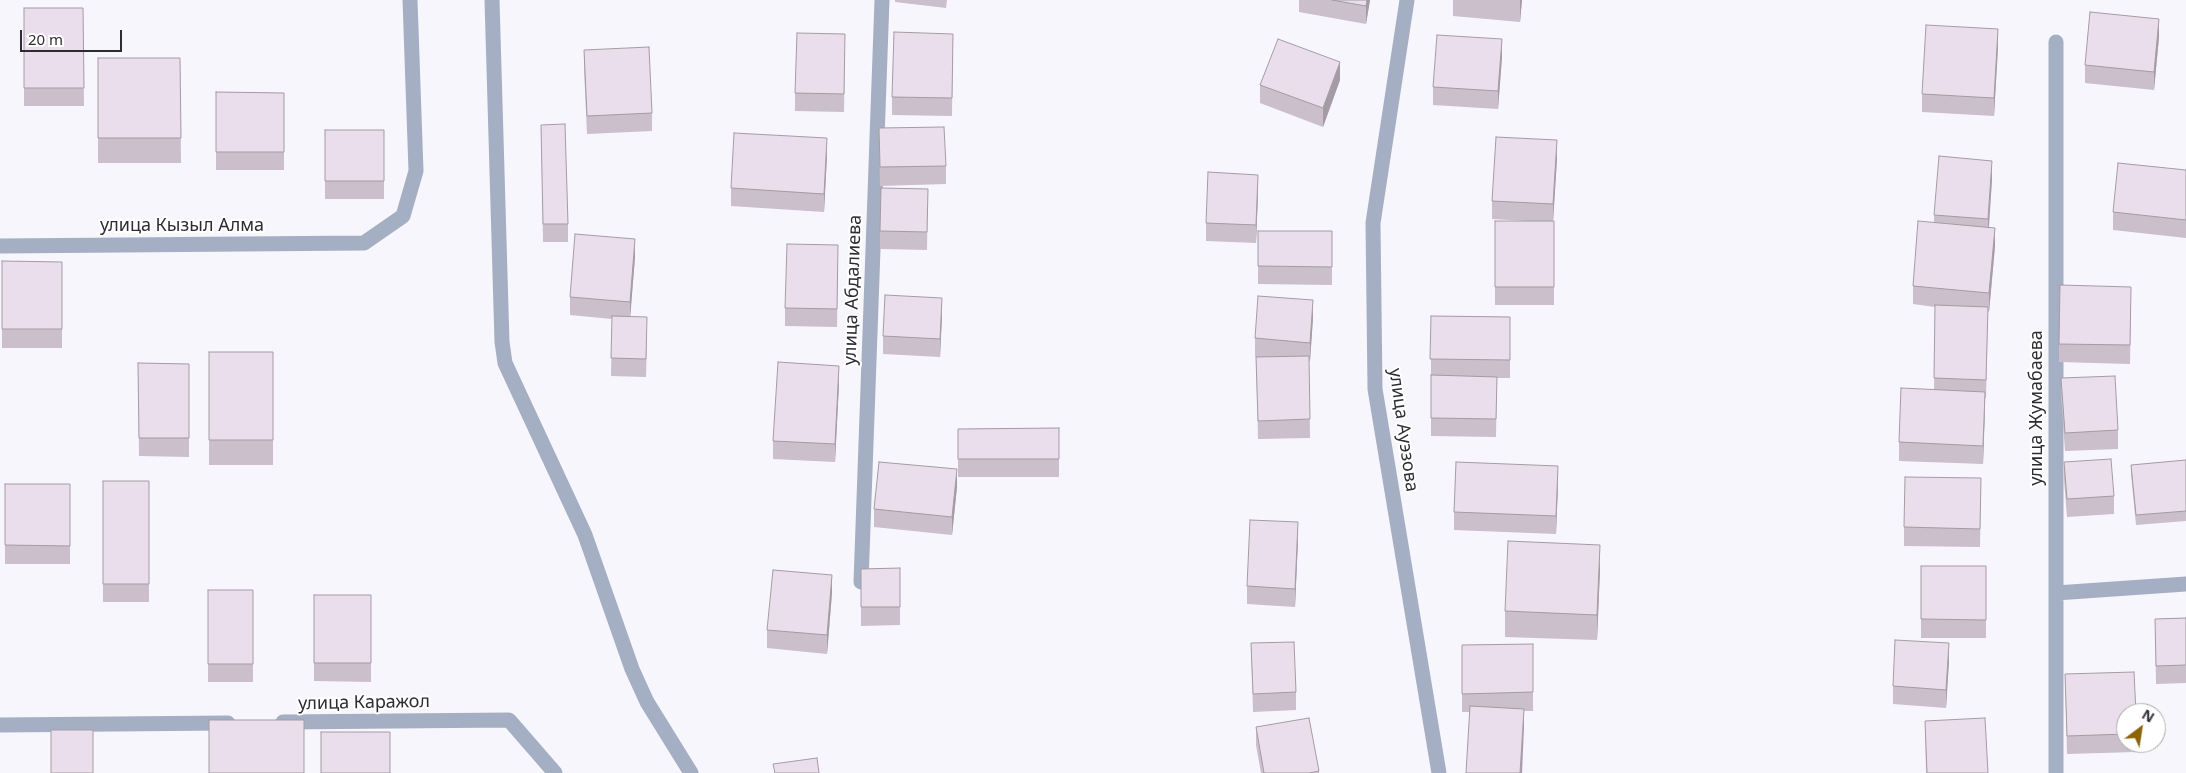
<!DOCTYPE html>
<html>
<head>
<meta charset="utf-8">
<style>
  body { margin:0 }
  #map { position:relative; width:2186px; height:773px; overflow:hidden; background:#f7f6fd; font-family:"Noto Sans",sans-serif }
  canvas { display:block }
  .north { position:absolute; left:2116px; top:703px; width:50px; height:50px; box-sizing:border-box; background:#fff; border:1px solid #ababad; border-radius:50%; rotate:31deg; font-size:14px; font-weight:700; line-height:20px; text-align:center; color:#2d2c32 }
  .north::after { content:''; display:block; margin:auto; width:18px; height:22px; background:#8c6507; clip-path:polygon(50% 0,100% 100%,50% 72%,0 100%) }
  .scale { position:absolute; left:20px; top:30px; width:102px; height:22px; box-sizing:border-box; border:2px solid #2d2c32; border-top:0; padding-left:6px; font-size:15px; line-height:18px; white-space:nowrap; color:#2d2c32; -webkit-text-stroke:4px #fff; paint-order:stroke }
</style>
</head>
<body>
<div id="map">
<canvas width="2186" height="773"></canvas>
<div class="north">N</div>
<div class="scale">20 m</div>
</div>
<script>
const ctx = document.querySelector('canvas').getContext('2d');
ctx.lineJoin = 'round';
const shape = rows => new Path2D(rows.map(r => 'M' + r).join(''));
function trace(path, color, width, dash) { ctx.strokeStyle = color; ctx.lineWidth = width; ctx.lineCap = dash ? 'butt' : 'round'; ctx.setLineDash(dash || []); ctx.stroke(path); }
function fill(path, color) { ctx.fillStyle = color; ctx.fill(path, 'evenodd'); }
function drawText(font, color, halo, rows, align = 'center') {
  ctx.font = font + ' "Noto Sans",sans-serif'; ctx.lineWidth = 4; ctx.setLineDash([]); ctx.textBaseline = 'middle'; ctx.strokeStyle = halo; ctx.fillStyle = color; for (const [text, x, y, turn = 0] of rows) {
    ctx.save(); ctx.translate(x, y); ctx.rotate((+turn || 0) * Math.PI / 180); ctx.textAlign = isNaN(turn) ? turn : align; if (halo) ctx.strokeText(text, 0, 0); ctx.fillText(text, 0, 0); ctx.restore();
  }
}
const minor = shape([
  [492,0,502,342,505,363,585,535,632,669,647,702,691,773],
  [1407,0,1373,223,1375,389,1439,773],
  [0,246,364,243,403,216,416,171,410,0],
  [861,582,882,0],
  [2056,593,2186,584],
  [283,722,509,720,555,773],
  [0,725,228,723],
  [2056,773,2056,42]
]);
const wall = shape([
  [895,0,947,0,946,8,895,2],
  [1299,0,1370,0,1366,24,1299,12],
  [1453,0,1522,0,1520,22,1453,16],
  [24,8,83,8,84,106,24,106],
  [953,34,952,116,892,115,892,97],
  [2159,37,2154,90,2085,83,2085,65],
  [1998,47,1994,116,1922,112,1922,94],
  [584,50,652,113,652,131,587,134,584,69],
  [845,52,844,112,795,111,795,93],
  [1502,57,1498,109,1433,105,1433,87],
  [98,58,180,58,181,163,98,163],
  [1340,80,1323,127,1260,103,1260,85],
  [216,92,284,93,284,170,216,170],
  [541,125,568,224,568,242,543,242],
  [879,128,946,166,946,184,880,186],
  [325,130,384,130,384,199,325,199],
  [827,156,824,212,731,206,731,188],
  [1557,159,1553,221,1554,221,1554,305,1495,305,1495,221,1527,221,1492,219,1492,201],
  [2186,170,2186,238,2113,230,2113,212],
  [1992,179,1989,228,1995,246,1989,312,1988,311,1986,398,1985,398,1983,464,1899,461,1899,442,1934,390,1935,307,1913,304,1913,286,1934,222,1934,215],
  [928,189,927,250,880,249,880,231],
  [1258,193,1256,243,1206,241,1206,223],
  [1258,231,1332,231,1332,285,1258,284],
  [635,257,630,316,647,335,646,377,611,376,612,319,570,315,570,297],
  [2,261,62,262,62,348,2,348],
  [838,263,837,327,785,326,785,308],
  [2131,305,2130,364,2059,362,2059,344],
  [942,316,940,357,883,354,883,336],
  [1431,316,1510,317,1510,378,1497,378,1496,437,1431,436],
  [1313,318,1310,361,1309,361,1310,438,1258,439,1256,357,1263,357,1255,357,1255,338],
  [209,352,273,352,273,465,209,465],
  [138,363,189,364,189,457,139,456],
  [2061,378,2118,430,2118,449,2065,451,2061,396],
  [839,384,835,462,773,459,773,441],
  [1059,428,1059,477,958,477,958,429],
  [2186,460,2186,521,2136,525,2131,474,2131,465],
  [2064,462,2114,496,2114,514,2067,517,2064,480],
  [1981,478,1980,547,1904,546,1904,527],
  [103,481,149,481,149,602,103,602],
  [5,484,70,484,70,564,5,564],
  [1558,484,1556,534,1454,530,1454,512],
  [957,487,952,535,874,527,874,509],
  [1298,540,1295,607,1247,604,1247,586],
  [1921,566,1986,566,1986,638,1921,638],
  [900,568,900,625,861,626,861,569],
  [1600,570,1597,640,1505,637,1505,611],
  [208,590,253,590,253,682,208,682],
  [832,593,827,654,767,648,767,630],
  [314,595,371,595,371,682,314,681],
  [2186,618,2186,683,2156,684,2155,619],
  [1251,643,1296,692,1296,710,1253,712],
  [1533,644,1533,711,1524,711,1524,727,1470,712,1462,712,1462,645],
  [1949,661,1946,708,1893,704,1893,686],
  [2065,674,2126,713,2126,743,2136,743,2136,752,2067,754],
  [1925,721,1988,773,1926,773],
  [1256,727,1319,771,1319,773,1261,773,1256,745]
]);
const shadedWall = shape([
  [1367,0,1370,0,1366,24,1366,6],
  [1520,0,1522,0,1520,22],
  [2159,19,2159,37,2154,90,2154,72],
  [1998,29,1998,47,1994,116,1994,98],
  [1502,39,1502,57,1498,109,1498,91],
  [1340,62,1340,80,1323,127,1323,108],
  [827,138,827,156,824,212,824,194],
  [1557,140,1557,159,1553,222,1553,204],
  [1992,161,1992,179,1988,237,1988,219],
  [1258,175,1258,193,1256,243,1256,225],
  [1995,228,1995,246,1989,312,1989,293],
  [635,239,635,257,630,320,630,302],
  [942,298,942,316,940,357,940,339],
  [1313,300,1313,318,1310,361,1310,343],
  [839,366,839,384,835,462,835,444],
  [1985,392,1985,410,1983,464,1983,446],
  [1558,466,1558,484,1556,534,1556,516],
  [957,469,957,487,952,535,952,517],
  [1298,522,1298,540,1295,607,1295,589],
  [1600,545,1600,570,1597,640,1597,615],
  [832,575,832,593,827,654,827,635],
  [1949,643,1949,661,1946,708,1946,690],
  [1524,709,1524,727,1522,773,1520,773]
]);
const building = shape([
  [1332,0,1367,0,1366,6,1332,0],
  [24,8,83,8,84,88,24,88,24,8],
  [2090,12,2159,19,2154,72,2085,65,2090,12],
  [1926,25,1998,29,1994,98,1922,94,1926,25],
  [894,32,953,34,952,98,892,97,894,32],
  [797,33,845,34,844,94,795,93,797,33],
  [1437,35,1502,39,1498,91,1433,87,1437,35],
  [1278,39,1340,62,1323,108,1260,85,1278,39],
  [649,47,652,113,587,116,584,50,649,47],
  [98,58,180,58,181,138,98,138,98,58],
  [216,92,284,93,284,152,216,152,216,92],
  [565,124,568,224,543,224,541,125,565,124],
  [944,127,946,166,880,167,879,128,944,127],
  [325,130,384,130,384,181,325,181,325,130],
  [734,133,827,138,824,194,731,188,734,133],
  [1496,137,1557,140,1553,204,1492,201,1496,137],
  [1939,156,1992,161,1988,219,1934,215,1939,156],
  [2118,163,2186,170,2186,220,2113,212,2118,163],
  [1208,172,1258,175,1256,225,1206,223,1208,172],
  [881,188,928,189,927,232,880,231,881,188],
  [1495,221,1554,221,1554,287,1495,287,1495,221],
  [1918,221,1995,228,1989,293,1913,286,1918,221],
  [1258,231,1332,231,1332,267,1258,266,1258,231],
  [575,234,635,239,630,302,570,297,575,234],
  [787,244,838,245,837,309,785,308,787,244],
  [2,261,62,262,62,329,2,329,2,261],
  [2060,285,2131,287,2130,345,2059,344,2060,285],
  [885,295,942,298,940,339,883,336,885,295],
  [1258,296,1313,300,1310,343,1255,338,1258,296],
  [1935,305,1988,307,1986,380,1934,378,1935,305],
  [612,316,647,317,646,359,611,358,612,316],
  [1431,316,1510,317,1510,360,1430,359,1431,316],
  [209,352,273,352,273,440,209,440,209,352],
  [1309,356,1310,419,1258,421,1256,357,1309,356],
  [778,362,839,366,835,444,773,441,778,362],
  [138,363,189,364,189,438,139,438,138,363],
  [1431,375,1497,377,1496,419,1431,418,1431,375],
  [2115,376,2118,430,2065,433,2061,378,2115,376],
  [1901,388,1985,392,1983,446,1899,442,1901,388],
  [1059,428,1059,459,958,459,958,429,1059,428],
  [2111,459,2114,496,2067,499,2064,462,2111,459],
  [2186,460,2186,511,2136,515,2131,465,2186,460],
  [879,462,957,469,952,517,874,509,879,462],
  [1456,462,1558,466,1556,516,1454,512,1456,462],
  [1905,477,1981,478,1980,529,1904,527,1905,477],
  [103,481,149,481,149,584,103,584,103,481],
  [5,484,70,484,70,546,5,545,5,484],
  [1250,520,1298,522,1295,589,1247,586,1250,520],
  [1508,541,1600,545,1597,615,1505,611,1508,541],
  [1921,566,1986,566,1986,620,1921,619,1921,566],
  [900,568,900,607,861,607,861,569,900,568],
  [773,570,832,575,827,635,767,630,773,570],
  [208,590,253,590,253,664,208,664,208,590],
  [314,595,371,595,371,663,314,663,314,595],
  [2186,618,2186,665,2156,666,2155,619,2186,618],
  [1895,640,1949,643,1946,690,1893,686,1895,640],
  [1294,642,1296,692,1253,694,1251,643,1294,642],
  [1533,644,1533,692,1462,694,1462,645,1533,644],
  [2134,672,2136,713,2126,713,2126,734,2067,736,2065,674,2134,672],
  [1470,706,1524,709,1520,773,1466,773,1470,706],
  [1309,718,1319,771,1309,773,1264,773,1256,727,1309,718],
  [1985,718,1988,773,1927,773,1925,721,1985,718],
  [209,720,304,720,304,773,209,773,209,720],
  [51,730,93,730,93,773,51,773,51,730],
  [321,732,390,732,390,773,321,773,321,732],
  [817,758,819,773,775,773,773,764,817,758]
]);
const streetNames = [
  ["улица Кызыл Алма",182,226],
  ["улица Абдалиева",853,290,-88],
  ["улица Жумабаева",2037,408,-90],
  ["улица Ауэзова",1403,430,82],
  ["улица Каражол",364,703,-1]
];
trace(minor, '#a5afc4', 15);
fill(wall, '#cabfcb');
fill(shadedWall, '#a49ba5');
fill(building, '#ebdeec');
trace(building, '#a49ba5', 1);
drawText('18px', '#2d2c32', '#fff', streetNames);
</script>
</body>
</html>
